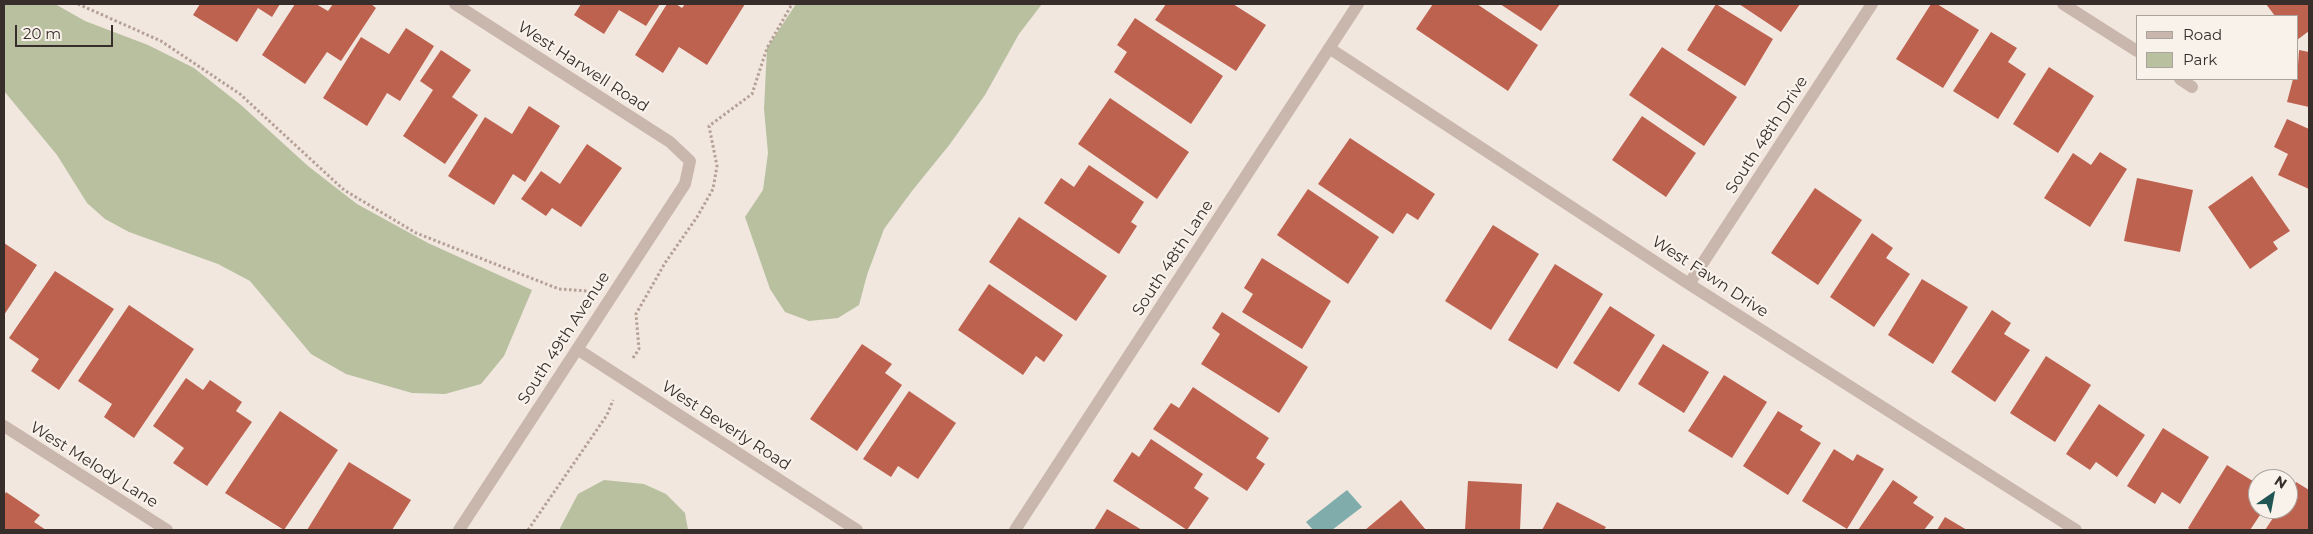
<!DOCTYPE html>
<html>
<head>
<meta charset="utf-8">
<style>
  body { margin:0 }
  #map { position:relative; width:2313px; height:534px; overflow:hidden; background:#f1e7df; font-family:Montserrat,sans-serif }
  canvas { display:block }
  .frame { position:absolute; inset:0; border:5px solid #372d2a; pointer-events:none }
  .legend { position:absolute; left:2136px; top:15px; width:162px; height:65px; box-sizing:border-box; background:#f9f2eb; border:1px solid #aba39e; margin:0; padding:6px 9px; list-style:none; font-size:15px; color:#372d2a }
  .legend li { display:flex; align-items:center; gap:10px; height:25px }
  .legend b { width:25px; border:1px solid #aba39e }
  .north { position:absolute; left:2248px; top:469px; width:50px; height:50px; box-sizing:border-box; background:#f9f2eb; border:1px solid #aba39e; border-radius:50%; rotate:33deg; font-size:14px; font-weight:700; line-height:20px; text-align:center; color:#372d2a }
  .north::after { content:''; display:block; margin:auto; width:18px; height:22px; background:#225655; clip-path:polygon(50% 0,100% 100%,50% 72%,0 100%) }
  .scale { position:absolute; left:15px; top:25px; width:98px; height:22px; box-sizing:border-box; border:2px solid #372d2a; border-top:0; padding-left:6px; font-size:15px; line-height:18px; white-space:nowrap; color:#372d2a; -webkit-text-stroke:4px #f9f2eb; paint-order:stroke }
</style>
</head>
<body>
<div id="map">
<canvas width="2313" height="534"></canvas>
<div class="frame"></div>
<ul class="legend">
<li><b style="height:6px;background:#c9b6ac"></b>Road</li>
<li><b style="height:14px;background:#b8c0a0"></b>Park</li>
</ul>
<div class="north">N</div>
<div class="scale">20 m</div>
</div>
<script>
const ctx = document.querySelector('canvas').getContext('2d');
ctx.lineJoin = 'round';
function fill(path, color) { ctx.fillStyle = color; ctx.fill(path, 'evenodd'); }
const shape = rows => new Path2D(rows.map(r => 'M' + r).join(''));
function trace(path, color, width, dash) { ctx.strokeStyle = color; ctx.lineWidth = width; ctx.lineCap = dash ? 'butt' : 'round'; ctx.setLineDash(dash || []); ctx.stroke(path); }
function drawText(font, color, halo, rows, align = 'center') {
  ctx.font = font + ' Montserrat,sans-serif'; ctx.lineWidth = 4.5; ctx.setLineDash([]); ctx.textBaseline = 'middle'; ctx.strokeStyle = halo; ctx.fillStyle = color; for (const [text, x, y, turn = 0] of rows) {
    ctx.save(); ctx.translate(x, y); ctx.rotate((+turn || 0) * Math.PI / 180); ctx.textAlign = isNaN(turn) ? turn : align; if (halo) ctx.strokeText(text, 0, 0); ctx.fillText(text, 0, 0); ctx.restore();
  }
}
const green = shape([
  [4,4,55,4,85,21,148,45,194,68,241,105,308,166,357,204,428,243,532,290,504,356,481,384,445,394,412,393,346,374,311,354,250,281,218,264,129,232,105,219,87,203,57,155,4,91],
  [796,4,1042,4,1019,34,985,95,950,144,912,191,884,229,867,275,859,305,838,318,809,321,785,312,770,289,745,217,763,190,768,153,764,109,767,48],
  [604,480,644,484,666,494,685,513,688,530,559,530,578,494]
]);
const water = shape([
  [1347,490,1362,507,1332,530,1313,530,1306,522]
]);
const building = shape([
  [200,4,280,4,272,17,258,8,237,42,193,15],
  [295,4,316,4,328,11,333,4,371,4,376,8,341,61,327,52,305,84,262,55],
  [581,4,660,4,646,26,619,10,604,34,574,15],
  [667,4,676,4,682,8,685,4,745,4,707,65,679,47,663,73,635,55],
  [1166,4,1233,4,1266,25,1236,71,1155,20],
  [1433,4,1477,4,1538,45,1508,91,1416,29],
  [1500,4,1560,4,1541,31],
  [1716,4,1773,39,1745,86,1687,50],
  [1739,4,1800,4,1781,32],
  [1931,4,1937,4,1979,30,1943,88,1896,59],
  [2266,4,2309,4,2309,31,2297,40,2297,16,2275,16],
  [1135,18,1223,76,1191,124,1114,72,1127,52,1117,45],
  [406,28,434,46,400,101,387,93,367,126,323,98,361,37,389,54],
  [1991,32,2017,48,2008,62,2026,74,1998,119,1953,91],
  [1662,47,1737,97,1704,146,1629,95],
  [441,50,471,70,452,97,478,115,445,164,403,136,433,90,420,81],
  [2299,50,2309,52,2309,107,2287,102,2293,79,2297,79],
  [2049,67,2094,96,2058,153,2013,124],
  [1110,98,1189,152,1157,199,1078,144],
  [529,106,560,126,525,182,513,174,494,205,448,176,485,117,512,134],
  [1642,116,1696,153,1666,197,1612,160],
  [2287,119,2309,129,2309,189,2278,175,2288,154,2274,147],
  [1350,138,1435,194,1418,220,1407,213,1393,234,1318,184],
  [587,144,622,168,581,227,552,208,546,216,521,199,541,171,560,184],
  [2100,152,2127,169,2090,227,2044,198,2073,153,2091,165],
  [1089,165,1144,202,1131,222,1137,226,1119,254,1044,203,1061,178,1074,187],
  [2252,176,2290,231,2273,242,2278,249,2250,269,2208,207],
  [2137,178,2193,190,2180,252,2124,241],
  [1815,188,1862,220,1818,285,1771,253],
  [1308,189,1379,237,1348,284,1277,235],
  [1019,217,1107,276,1076,321,989,262],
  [1493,225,1539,254,1491,330,1445,301],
  [1872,233,1893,248,1886,258,1910,274,1874,327,1830,297],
  [4,243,37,265,4,315],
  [1262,258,1331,301,1302,349,1242,312,1253,294,1244,288],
  [1555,264,1603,294,1557,369,1508,340],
  [55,271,114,309,59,390,31,371,39,359,9,338],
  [1922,279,1968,307,1933,364,1888,335],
  [989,284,1063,335,1044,362,1036,356,1023,375,958,330],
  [129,305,194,349,134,438,104,417,112,404,78,381],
  [1610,306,1655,335,1619,392,1573,363],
  [1992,310,2011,323,2004,334,2030,350,1995,402,1951,372],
  [1222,312,1308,367,1279,413,1201,364,1220,334,1212,328],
  [862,344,892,364,885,373,902,385,857,451,810,419],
  [1663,344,1709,372,1684,413,1638,384],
  [2046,356,2091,385,2055,442,2010,413],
  [1724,375,1767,402,1732,458,1688,431],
  [186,378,203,390,210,380,242,402,236,411,252,422,207,486,173,463,184,448,153,426],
  [1193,387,1269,438,1256,458,1265,464,1247,491,1153,429,1171,403,1179,408],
  [909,391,956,423,918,479,898,466,891,477,863,459],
  [2099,404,2145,435,2117,477,2096,462,2090,470,2066,454],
  [280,411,338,450,284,530,225,493],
  [1778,411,1803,426,1800,430,1821,443,1788,495,1743,466],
  [2163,428,2209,457,2180,504,2162,492,2155,504,2127,486],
  [1151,439,1203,474,1194,488,1209,498,1187,530,1113,481,1132,452,1139,457],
  [1834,449,1853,461,1857,454,1884,469,1847,529,1802,501],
  [349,462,411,500,392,530,307,530],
  [2227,465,2256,483,2252,489,2258,493,2258,509,2264,509,2250,530,2191,530,2188,528],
  [1893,480,1918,497,1913,503,1934,517,1924,530,1858,530],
  [1468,481,1522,484,1520,530,1465,530],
  [2296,482,2309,490,2309,530,2265,530,2279,509,2288,509,2288,494],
  [6,492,40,515,34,522,46,530,4,530,4,496],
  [1401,500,1426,530,1365,530],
  [1557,502,1606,527,1604,530,1542,530],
  [1107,509,1142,530,1094,530],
  [1945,517,1967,530,1937,530]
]);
const path = shape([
  [78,4,161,41,240,94,344,190,416,233,559,289,588,291],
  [633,358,639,349,636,314,665,263,697,217,713,189,717,166,709,126,752,94,767,48,792,4],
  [528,530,607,415,613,400]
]);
const minor = shape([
  [455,4,670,142,690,161,685,184,459,530],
  [2063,4,2137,51],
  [1329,48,1689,284,2076,530],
  [2180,79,2192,87],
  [1689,284,1872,4],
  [577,349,857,530],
  [4,426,167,530],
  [1015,530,1358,4]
]);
const streetNames = [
  ["West Harwell Road",583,67,33],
  ["South 48th Drive",1767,135,-57],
  ["South 48th Lane",1173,258,-57],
  ["West Fawn Drive",1710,277,33],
  ["South 49th Avenue",564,338,-57],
  ["West Beverly Road",726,426,33],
  ["West Melody Lane",94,465,32]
];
fill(green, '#b8c0a0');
fill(water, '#80adab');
fill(building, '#be6250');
trace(path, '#b5a096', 3, [2.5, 2.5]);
trace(minor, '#c9b6ac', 12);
drawText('16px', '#372d2a', '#f9f2eb', streetNames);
</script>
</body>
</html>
